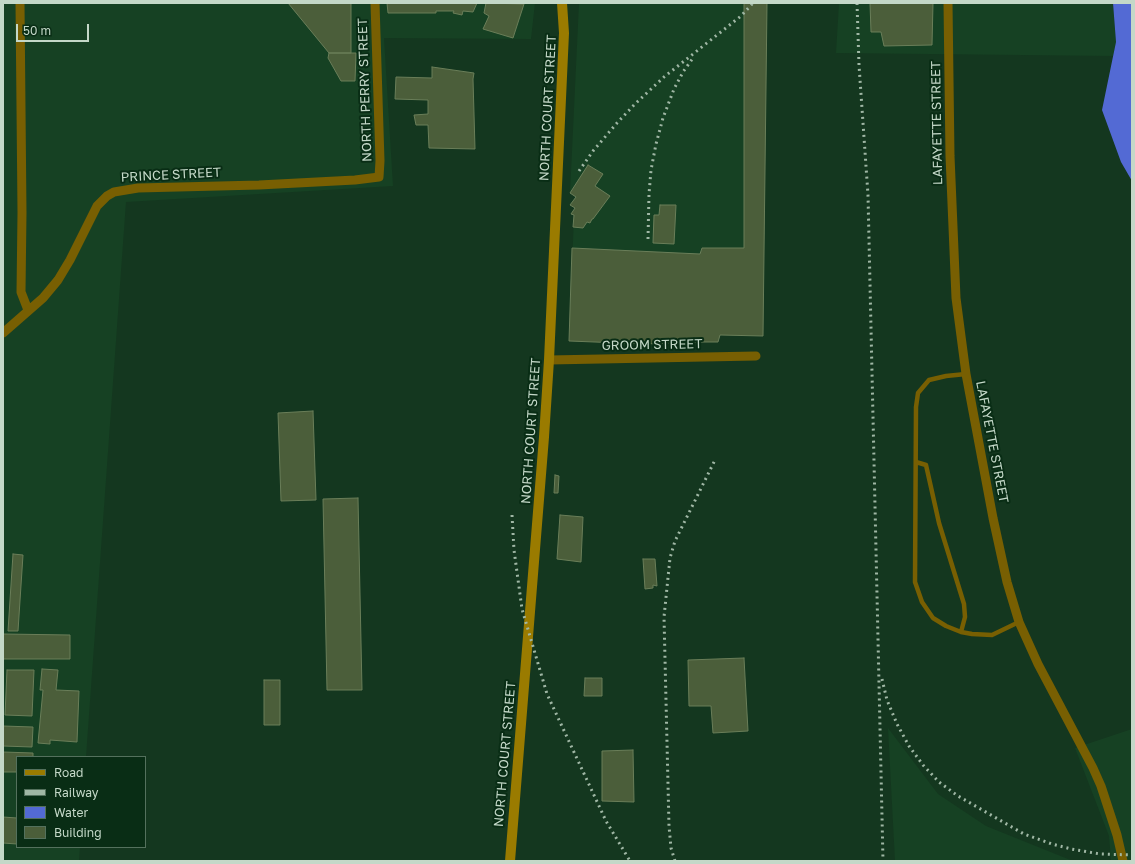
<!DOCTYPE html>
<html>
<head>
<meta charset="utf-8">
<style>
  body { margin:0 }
  #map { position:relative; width:1135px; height:864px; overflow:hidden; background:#14371f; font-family:"Golos Text",sans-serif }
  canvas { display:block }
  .frame { position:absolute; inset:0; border:4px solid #c4d8c8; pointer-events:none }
  .legend { position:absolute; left:16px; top:756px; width:130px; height:92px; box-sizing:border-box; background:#092d15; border:1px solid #54715d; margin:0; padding:5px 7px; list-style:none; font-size:12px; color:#c4d8c8 }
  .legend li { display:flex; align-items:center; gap:8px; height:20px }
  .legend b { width:20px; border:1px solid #54715d }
  .scale { position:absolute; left:16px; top:24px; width:73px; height:18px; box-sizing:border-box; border:2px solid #c4d8c8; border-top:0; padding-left:5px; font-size:12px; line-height:14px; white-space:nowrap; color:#c4d8c8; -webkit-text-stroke:3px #092d15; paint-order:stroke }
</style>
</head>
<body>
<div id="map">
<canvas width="1135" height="864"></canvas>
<div class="frame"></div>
<ul class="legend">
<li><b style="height:5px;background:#9a7b00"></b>Road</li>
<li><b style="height:5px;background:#a0b7a5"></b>Railway</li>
<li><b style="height:11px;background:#536ad4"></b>Water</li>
<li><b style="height:11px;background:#4b5e3a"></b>Building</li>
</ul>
<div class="scale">50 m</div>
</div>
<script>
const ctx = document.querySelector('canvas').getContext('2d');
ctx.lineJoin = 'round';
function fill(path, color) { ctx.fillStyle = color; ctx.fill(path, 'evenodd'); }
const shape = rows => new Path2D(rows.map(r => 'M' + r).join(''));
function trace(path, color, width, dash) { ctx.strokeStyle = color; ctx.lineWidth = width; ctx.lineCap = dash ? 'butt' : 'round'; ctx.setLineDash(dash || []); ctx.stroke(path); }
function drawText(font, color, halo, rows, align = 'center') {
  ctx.font = font + ' "Golos Text",sans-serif'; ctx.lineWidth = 4; ctx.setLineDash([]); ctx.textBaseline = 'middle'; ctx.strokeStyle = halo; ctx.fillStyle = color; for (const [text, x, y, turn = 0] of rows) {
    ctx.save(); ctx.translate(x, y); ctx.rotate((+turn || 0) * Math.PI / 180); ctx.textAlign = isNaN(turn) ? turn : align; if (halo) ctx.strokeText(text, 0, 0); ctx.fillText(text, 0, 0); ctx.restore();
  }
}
const built = shape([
  [3,3,535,3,531,39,384,38,393,186,126,202,86,757,17,757,17,847,80,847,79,861,3,861],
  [579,3,767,3,763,336,720,335,646,344,569,341,574,216,571,214,575,208,570,205,575,197,570,193],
  [839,3,1113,3,1116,42,1113,56,836,53],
  [888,728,938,794,986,826,1073,861,895,861],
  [1132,729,1132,861,1111,861,1109,836,1075,748]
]);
const water = shape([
  [1113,3,1132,3,1132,181,1121,162,1102,110,1116,42]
]);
const building = shape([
  [288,3,351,3,351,53,329,53,288,3],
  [387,3,477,3,473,12,463,11,462,15,453,13,454,11,436,11,436,13,388,13,387,3],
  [486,3,524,4,513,38,483,29,489,16,484,13,486,3],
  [744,3,767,3,763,336,720,335,718,342,684,342,646,344,569,341,572,248,700,254,702,248,744,248,744,3],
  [870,3,933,3,932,45,884,46,881,32,871,32,870,3],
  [329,53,356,53,355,81,341,81,328,58,329,53],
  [432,67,474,73,473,79,475,149,429,148,428,125,416,125,414,115,428,114,428,100,395,99,396,77,432,78,432,67],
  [588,165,603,174,595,186,610,196,593,219,592,219,590,223,587,222,583,228,573,227,574,215,571,214,575,208,570,205,576,197,570,193,588,165],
  [660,205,676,205,674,244,653,243,654,215,659,215,660,205],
  [313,411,316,500,281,501,278,413,313,411],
  [555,475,559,476,558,493,554,493,555,475],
  [358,498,362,690,327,690,323,499,358,498],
  [560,515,583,517,581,562,557,559,560,515],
  [13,554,23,555,18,631,8,631,13,554],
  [643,559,655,559,657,586,653,585,653,588,645,589,643,559],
  [3,634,70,635,70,659,3,659,3,634],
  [744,658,748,731,713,733,711,706,689,706,688,660,744,658],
  [42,669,58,670,56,690,79,691,77,742,50,740,50,744,38,743,43,690,40,690,42,669],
  [7,670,34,670,32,716,5,715,7,670],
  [585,678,602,678,602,696,584,696,585,678],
  [264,680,280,680,280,725,264,725,264,680],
  [3,726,33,727,32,747,3,746,3,726],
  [633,750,634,802,602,801,602,751,633,750],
  [3,752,33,753,33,757,17,757,17,772,3,772,3,752],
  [3,817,17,818,17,844,3,843,3,817]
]);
const service = shape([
  [966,374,946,376,929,380,918,393,916,407,915,582,922,602,933,618,946,626,961,632,972,634,992,635,1019,622],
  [916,462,926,465,939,523,964,604,965,617,961,632]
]);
const minor = shape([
  [20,3,22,213,21,292,28,310],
  [948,3,950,156,956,298,966,374,993,518,1007,582,1019,622,1038,664,1093,768,1101,786,1117,835,1123,861],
  [3,333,43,298,58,280,70,260,97,206,107,196,114,192,138,188,259,185,355,180,379,177,380,161,375,3],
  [549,360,756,356]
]);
const secondary = shape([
  [510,861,544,437,549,360,564,33,562,3]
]);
const rail = shape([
  [857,3,859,65,868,195,883,861],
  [579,171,593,151,617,123,635,104,664,77,741,16,753,3],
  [648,239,649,194,651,170,656,144,663,118,674,89,683,72,693,58],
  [512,515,514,550,522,609,547,694,606,821,630,861],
  [882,679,887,700,897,724,909,746,923,765,939,782,958,796,1024,834,1052,844,1071,849,1100,854,1132,855],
  [675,861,671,848,669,826,664,617,670,558,675,541,715,460]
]);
const streetNames = [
  ["NORTH PERRY STREET",365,90,-92],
  ["NORTH COURT STREET",548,108,-87],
  ["LAFAYETTE STREET",937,123,-91],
  ["PRINCE STREET",171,175,-3],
  ["GROOM STREET",652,345,-1],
  ["NORTH COURT STREET",531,431,-86],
  ["LAFAYETTE STREET",992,442,79],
  ["NORTH COURT STREET",505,754,-85]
];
fill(built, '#164123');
fill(water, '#536ad4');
fill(building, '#4b5e3a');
trace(building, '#6a7e59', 1);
trace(service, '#785f02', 4.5);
trace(minor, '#785f02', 9);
trace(secondary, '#9a7b00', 10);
trace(rail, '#a0b7a5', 3, [2, 4]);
drawText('13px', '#c4d8c8', '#092d15', streetNames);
</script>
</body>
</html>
